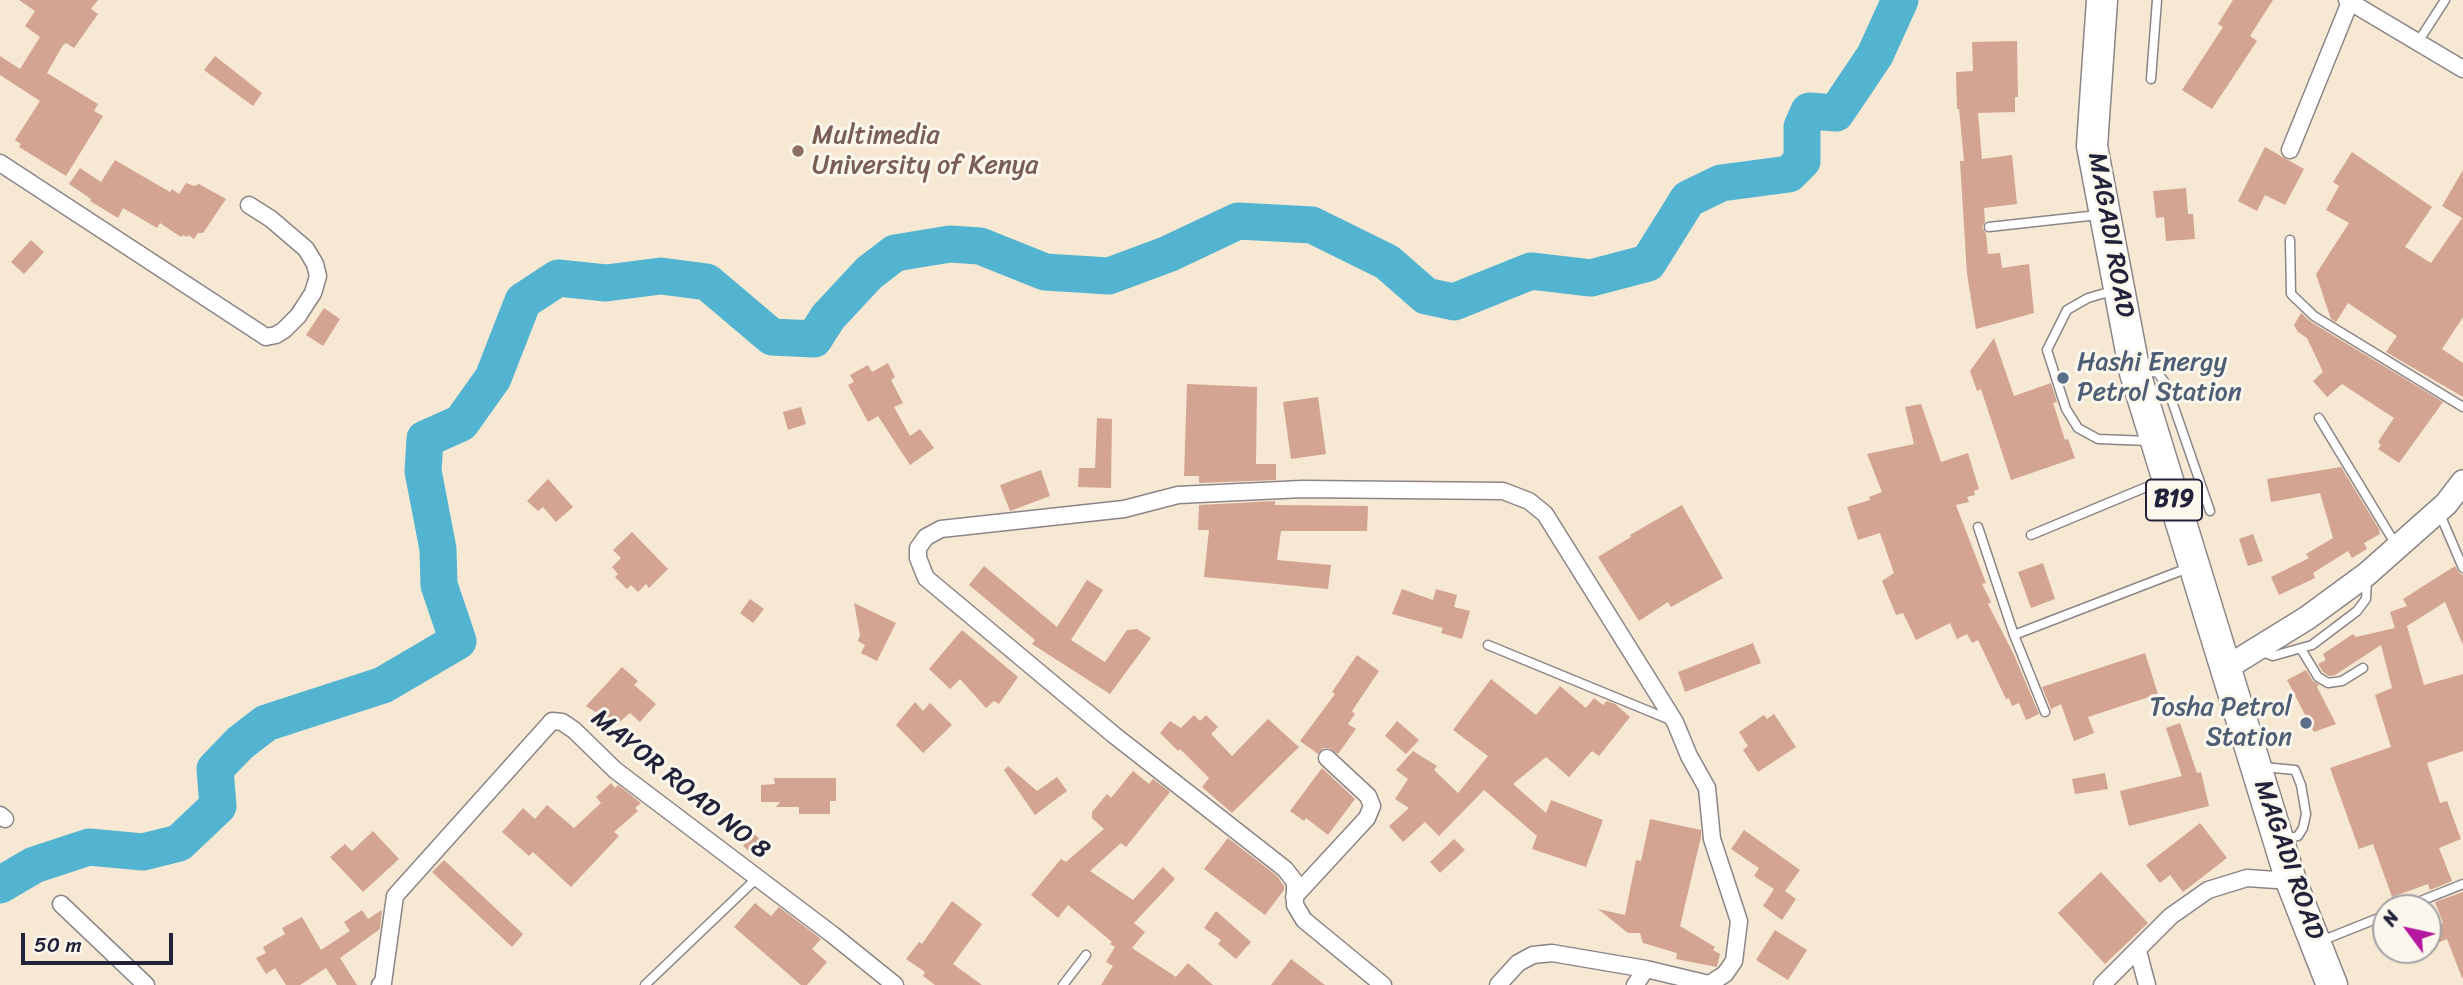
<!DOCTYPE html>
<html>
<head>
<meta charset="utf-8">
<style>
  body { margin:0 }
  #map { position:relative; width:2463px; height:985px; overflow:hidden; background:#f6e8d3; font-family:Sriracha,sans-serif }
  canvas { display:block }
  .north { position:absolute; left:2372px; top:894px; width:70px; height:70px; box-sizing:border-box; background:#fbf7ec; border:2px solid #a4a2a5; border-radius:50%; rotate:303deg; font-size:19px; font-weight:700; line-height:28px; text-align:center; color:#22223b }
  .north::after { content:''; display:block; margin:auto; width:24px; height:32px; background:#b5179e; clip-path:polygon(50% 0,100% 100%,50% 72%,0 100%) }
  .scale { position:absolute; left:21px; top:933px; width:152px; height:32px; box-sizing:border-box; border:4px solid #22223b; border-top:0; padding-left:9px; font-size:21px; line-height:24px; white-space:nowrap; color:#22223b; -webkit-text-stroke:5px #fbf7ec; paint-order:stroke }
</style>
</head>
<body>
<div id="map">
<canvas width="2463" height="985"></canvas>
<div class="north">N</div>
<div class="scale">50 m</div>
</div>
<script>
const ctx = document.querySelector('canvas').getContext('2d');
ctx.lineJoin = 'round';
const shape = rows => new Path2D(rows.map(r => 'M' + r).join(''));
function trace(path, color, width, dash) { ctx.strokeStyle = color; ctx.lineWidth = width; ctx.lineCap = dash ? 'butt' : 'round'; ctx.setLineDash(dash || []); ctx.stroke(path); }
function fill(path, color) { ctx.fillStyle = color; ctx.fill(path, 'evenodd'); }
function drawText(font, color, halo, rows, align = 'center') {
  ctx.font = font + ' Sriracha,sans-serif'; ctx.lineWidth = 6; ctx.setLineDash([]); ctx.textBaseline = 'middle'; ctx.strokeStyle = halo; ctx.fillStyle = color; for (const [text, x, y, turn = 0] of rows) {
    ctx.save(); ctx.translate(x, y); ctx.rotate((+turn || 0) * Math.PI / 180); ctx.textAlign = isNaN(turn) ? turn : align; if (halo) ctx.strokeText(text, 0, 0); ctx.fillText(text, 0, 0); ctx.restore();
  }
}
const river = shape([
  [0,885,34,865,89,847,143,852,179,843,218,806,215,769,240,743,266,723,383,685,458,641,439,585,438,549,423,471,425,439,461,423,493,378,523,301,558,278,606,283,661,276,707,282,772,337,814,339,828,317,869,273,895,253,950,244,980,246,1045,272,1109,276,1168,254,1238,221,1312,225,1387,262,1426,296,1454,302,1531,271,1591,278,1648,263,1688,199,1721,183,1789,174,1802,161,1802,127,1809,111,1836,113,1875,55,1900,0]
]);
const building = shape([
  [19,0,98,0,91,9,98,14,74,48,66,43,63,45,47,73,98,104,94,111,103,116,66,176,19,147,21,144,15,140,40,101,0,75,0,56,20,69,40,37,25,26,35,11],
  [2233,0,2273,0,2250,36,2257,41,2212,109,2182,90,2223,27,2218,24],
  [2017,41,2018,97,2015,97,2015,112,1978,113,1982,159,2012,155,2017,204,1984,208,1985,222,1982,227,1986,233,1988,254,2000,253,2002,268,2029,264,2034,313,1976,329,1967,274,1960,161,1964,161,1959,109,1957,109,1956,72,1973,71,1972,42],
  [215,56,262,93,253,106,204,70],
  [2265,147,2304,169,2285,205,2265,195,2257,211,2238,201],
  [2352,152,2432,207,2405,247,2431,263,2462,218,2442,206,2463,170,2463,317,2442,349,2463,363,2463,397,2386,352,2397,336,2348,303,2336,322,2331,319,2316,274,2349,223,2326,210,2339,186,2333,182],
  [115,160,170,192,172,189,179,194,186,183,194,186,199,184,226,199,203,233,198,233,194,239,188,235,187,237,183,235,181,237,160,223,157,228,123,208,118,218,90,201,91,199,69,184,80,168,101,182],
  [2186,188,2188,214,2193,214,2195,239,2166,241,2164,217,2156,218,2153,191],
  [31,240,44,252,24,274,11,262],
  [324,308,340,319,323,346,306,335],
  [2301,313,2311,322,2443,402,2399,463,2378,449,2381,445,2378,442,2394,418,2342,384,2327,397,2313,381,2323,372,2307,338,2298,332,2294,325],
  [1994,338,2014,396,2051,383,2057,402,2053,403,2065,440,2068,439,2075,458,2011,480,1981,389,1977,391,1970,371],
  [888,363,895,377,891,380,903,403,894,407,910,436,920,429,934,448,910,465,878,416,868,422,848,385,854,382,850,375,868,365,872,372],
  [1187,384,1257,387,1256,464,1276,464,1276,480,1199,483,1199,476,1184,476],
  [1318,397,1326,454,1291,459,1283,402],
  [1921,404,1941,462,1968,453,1979,489,1974,491,1975,495,1967,497,1969,502,1956,505,1986,583,1982,584,1991,602,1988,604,2014,655,2039,714,2026,720,2019,703,2012,706,2009,698,2006,699,1978,640,1972,643,1967,634,1957,639,1950,623,1916,640,1903,613,1896,615,1882,581,1894,573,1880,533,1858,540,1847,507,1870,500,1869,497,1882,492,1867,454,1914,444,1905,407],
  [801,407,806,424,788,430,783,412],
  [1097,418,1112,419,1111,488,1078,487,1079,468,1095,468],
  [2341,467,2379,529,2380,534,2364,543,2367,549,2352,558,2348,551,2313,573,2315,578,2279,595,2271,577,2309,558,2306,554,2333,538,2320,493,2271,502,2267,479],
  [1041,470,1050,496,1010,511,1000,485],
  [548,479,573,507,556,522,543,507,538,511,527,501],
  [1275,501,1275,505,1368,506,1367,531,1281,531,1277,560,1331,565,1328,589,1204,577,1209,530,1198,530,1199,505],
  [1682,505,1723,578,1671,607,1668,602,1639,621,1598,557,1631,537,1630,535],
  [632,532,668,569,649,588,646,584,638,592,631,585,627,589,615,577,618,574,612,567,621,558,613,550],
  [2253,534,2263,561,2248,566,2239,539],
  [2043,563,2055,599,2031,608,2018,572],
  [984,566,1057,627,1087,580,1103,590,1071,640,1105,662,1127,630,1137,629,1151,638,1110,694,1032,644,1035,640,969,585],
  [2455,566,2459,573,2463,575,2463,645,2445,602,2407,626,2424,685,2463,674,2463,751,2427,763,2440,803,2447,801,2461,839,2439,848,2452,881,2430,890,2428,884,2392,897,2373,844,2359,849,2330,768,2391,747,2375,695,2392,688,2381,645,2335,675,2329,676,2323,672,2318,664,2326,660,2323,654,2353,634,2356,637,2395,628,2390,612,2407,606,2403,599],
  [1402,589,1433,600,1436,589,1457,595,1454,607,1470,611,1462,639,1441,633,1443,628,1392,614],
  [750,599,764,609,753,623,740,613],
  [854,603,896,623,877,661,861,653,865,645,858,641,860,635],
  [962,630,1018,677,999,704,994,701,986,708,960,679,950,689,929,669],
  [1753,643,1761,663,1685,692,1678,672],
  [2145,653,2158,694,2088,717,2094,733,2074,741,2061,704,2051,709,2042,687],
  [1357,655,1379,671,1352,711,1355,714,1348,724,1356,729,1338,754,1329,748,1323,748,1318,754,1300,741,1335,694,1332,692],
  [622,667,638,681,634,685,656,704,640,722,630,713,616,725,586,706],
  [2306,670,2313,681,2319,685,2317,687,2336,724,2314,732,2287,680],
  [1491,679,1536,715,1560,686,1586,708,1594,698,1603,705,1607,701,1615,704,1630,717,1599,756,1592,751,1569,777,1546,757,1513,784,1546,813,1551,800,1603,820,1586,867,1532,849,1537,836,1484,790,1439,836,1425,822,1403,842,1389,826,1409,808,1395,799,1408,779,1396,770,1413,751,1437,766,1434,770,1458,793,1488,756,1453,730],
  [915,702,923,711,930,703,952,725,923,753,896,725],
  [1774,714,1796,747,1758,772,1743,750,1748,746,1739,732,1764,715,1767,719],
  [1194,715,1200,721,1206,715,1218,727,1211,734,1232,756,1268,719,1299,747,1232,813,1202,787,1209,778,1180,749,1178,751,1160,733,1170,721,1181,728],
  [1397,721,1419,740,1406,754,1385,736],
  [2180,723,2197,773,2201,772,2209,806,2129,826,2120,791,2182,776,2166,728],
  [1008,766,1037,791,1057,777,1067,791,1035,815,1004,770],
  [1322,768,1355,799,1328,835,1306,818,1304,821,1290,811],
  [1133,771,1149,784,1153,779,1170,792,1126,847,1121,843,1090,871,1133,900,1163,867,1175,879,1134,923,1145,932,1132,948,1176,977,1188,963,1213,985,1101,985,1113,966,1106,962,1115,947,1110,944,1112,942,1068,905,1058,918,1031,895,1061,859,1066,862,1104,829,1092,818,1092,812,1107,794,1111,798],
  [2105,773,2108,789,2075,794,2072,779],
  [774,778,836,778,836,801,830,801,830,814,799,814,799,807,776,807,780,802,761,802,761,785,775,784],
  [611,783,615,788,618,785,641,803,635,808,638,811,614,832,619,836,571,887,533,852,529,856,502,832,523,808,535,819,547,805,574,828,601,803,596,797],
  [1650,819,1701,830,1701,837,1680,926,1715,947,1713,950,1720,954,1717,967,1676,959,1677,953,1643,943,1640,933,1628,933,1598,909,1625,915,1636,860,1641,861],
  [2200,823,2227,858,2183,892,2170,875,2160,883,2146,865],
  [1744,830,1800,870,1785,891,1796,899,1782,920,1763,906,1774,889,1754,876,1759,868,1731,849],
  [373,831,399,859,363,892,330,857,345,844,352,851],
  [753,833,769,847,758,860,743,846],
  [1228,838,1277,876,1284,886,1284,890,1265,915,1204,869],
  [1454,839,1465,850,1440,873,1430,862],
  [444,860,523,934,512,947,432,872],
  [2101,872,2148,923,2105,964,2058,913],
  [2463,892,2463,978,2462,978,2447,939,2428,947,2428,929,2443,923,2435,902],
  [952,901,982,924,953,964,982,985,935,985,923,976,925,972,906,959,919,942,922,944],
  [755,903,771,916,779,907,821,939,812,949,827,962,807,985,801,985,734,927],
  [362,910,368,919,382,910,380,929,340,958,357,985,337,985,326,968,300,985,286,985,275,968,266,974,256,958,266,953,263,947,285,934,282,928,302,917,321,950,350,931,344,922],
  [1216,911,1251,942,1236,959,1218,944,1221,940,1204,928],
  [1775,930,1807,950,1788,980,1756,960],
  [1291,959,1325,985,1271,985]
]);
const lane = shape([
  [2418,42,2445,0],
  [2151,79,2157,0],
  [1989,227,2098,215],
  [2290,240,2291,294,2314,316,2463,407],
  [2112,291,2088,298,2067,310,2047,350,2066,409,2078,428,2098,439,2149,441],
  [2141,373,2157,372,2166,384,2210,511],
  [2319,418,2396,545],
  [2439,512,2463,568],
  [1978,527,2014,635,2045,712],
  [2031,535,2161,481],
  [2014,635,2188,568],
  [1488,645,1673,721],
  [2301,649,2318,677,2328,683,2342,681,2363,668],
  [2260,651,2273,656,2312,645,2357,611,2366,599,2367,580],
  [2263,767,2295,770,2301,785,2306,814,2303,828,2298,836,2283,840],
  [2403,908,2463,884],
  [2321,941,2386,915],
  [645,985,757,878],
  [1063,985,1086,955]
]);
const street = shape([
  [2347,0,2463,69],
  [2290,150,2350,2],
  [0,163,266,337,276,335,284,330,298,316,313,293,318,276,315,264,306,249,271,219,249,205],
  [0,815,5,819],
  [1294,897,1367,818,1372,806,1368,796,1327,758],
  [61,904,146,985],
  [2138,951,2147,985],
  [380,985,383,983,395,896,552,721,562,722,574,730,615,770,833,935,895,985],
  [1383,985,1304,920,1295,905,1295,882,1285,869,1114,735,926,578,918,558,918,548,926,537,941,529,1124,509,1178,495,1302,489,1503,491,1529,501,1545,514,1675,722,1689,756,1707,788,1712,839,1739,921,1734,961,1725,974,1711,983],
  [1498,985,1518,963,1533,955,1552,953,1646,969,1713,985],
  [1635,985,1646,969],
  [2102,985,2171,916,2208,890,2247,878,2291,881]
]);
const secondary = shape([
  [2226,668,2307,618,2367,574,2446,504,2463,482]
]);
const highway = shape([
  [2102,0,2092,146,2135,373,2291,881,2332,985]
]);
const markers = [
  [798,151,7,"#8d6e63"],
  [2063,378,7,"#5c6f8a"],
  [2306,723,7,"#5c6f8a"]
];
const shields = [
  [2174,500,56]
];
const shieldNames = [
  ["B19",2174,500]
];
const educationNames = [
  ["Multimedia",812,136],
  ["University of Kenya",812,166]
];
const streetNames = [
  ["MAGADI ROAD",2110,235,80],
  ["MAYOR ROAD NO 8",680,785,39],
  ["MAGADI ROAD",2288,860,71]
];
const serviceNames = [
  ["Hashi Energy",2077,363],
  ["Petrol Station",2077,393],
  ["Tosha Petrol",2292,708,"right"],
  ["Station",2292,738,"right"]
];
trace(river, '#52b4d0', 37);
fill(building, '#d3a491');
trace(lane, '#8c8587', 11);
trace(street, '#8c8587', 19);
trace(secondary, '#8c8587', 26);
trace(highway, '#8c8587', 33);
trace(lane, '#fff', 8);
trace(street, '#fff', 16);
trace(secondary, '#fff', 23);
trace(highway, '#fff', 30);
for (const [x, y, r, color] of markers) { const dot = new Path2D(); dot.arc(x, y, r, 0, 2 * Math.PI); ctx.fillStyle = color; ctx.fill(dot); trace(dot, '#fbf7ec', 2.5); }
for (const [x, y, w] of shields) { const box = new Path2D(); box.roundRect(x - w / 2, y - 20.5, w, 41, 5); ctx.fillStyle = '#fbf7ec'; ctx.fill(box); trace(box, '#22223b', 2); }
drawText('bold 24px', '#22223b', null, shieldNames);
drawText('26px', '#785e54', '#fbf7ec', educationNames, 'left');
drawText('26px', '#22223b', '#fbf7ec', streetNames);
drawText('26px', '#4e5e75', '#fbf7ec', serviceNames, 'left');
</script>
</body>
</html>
